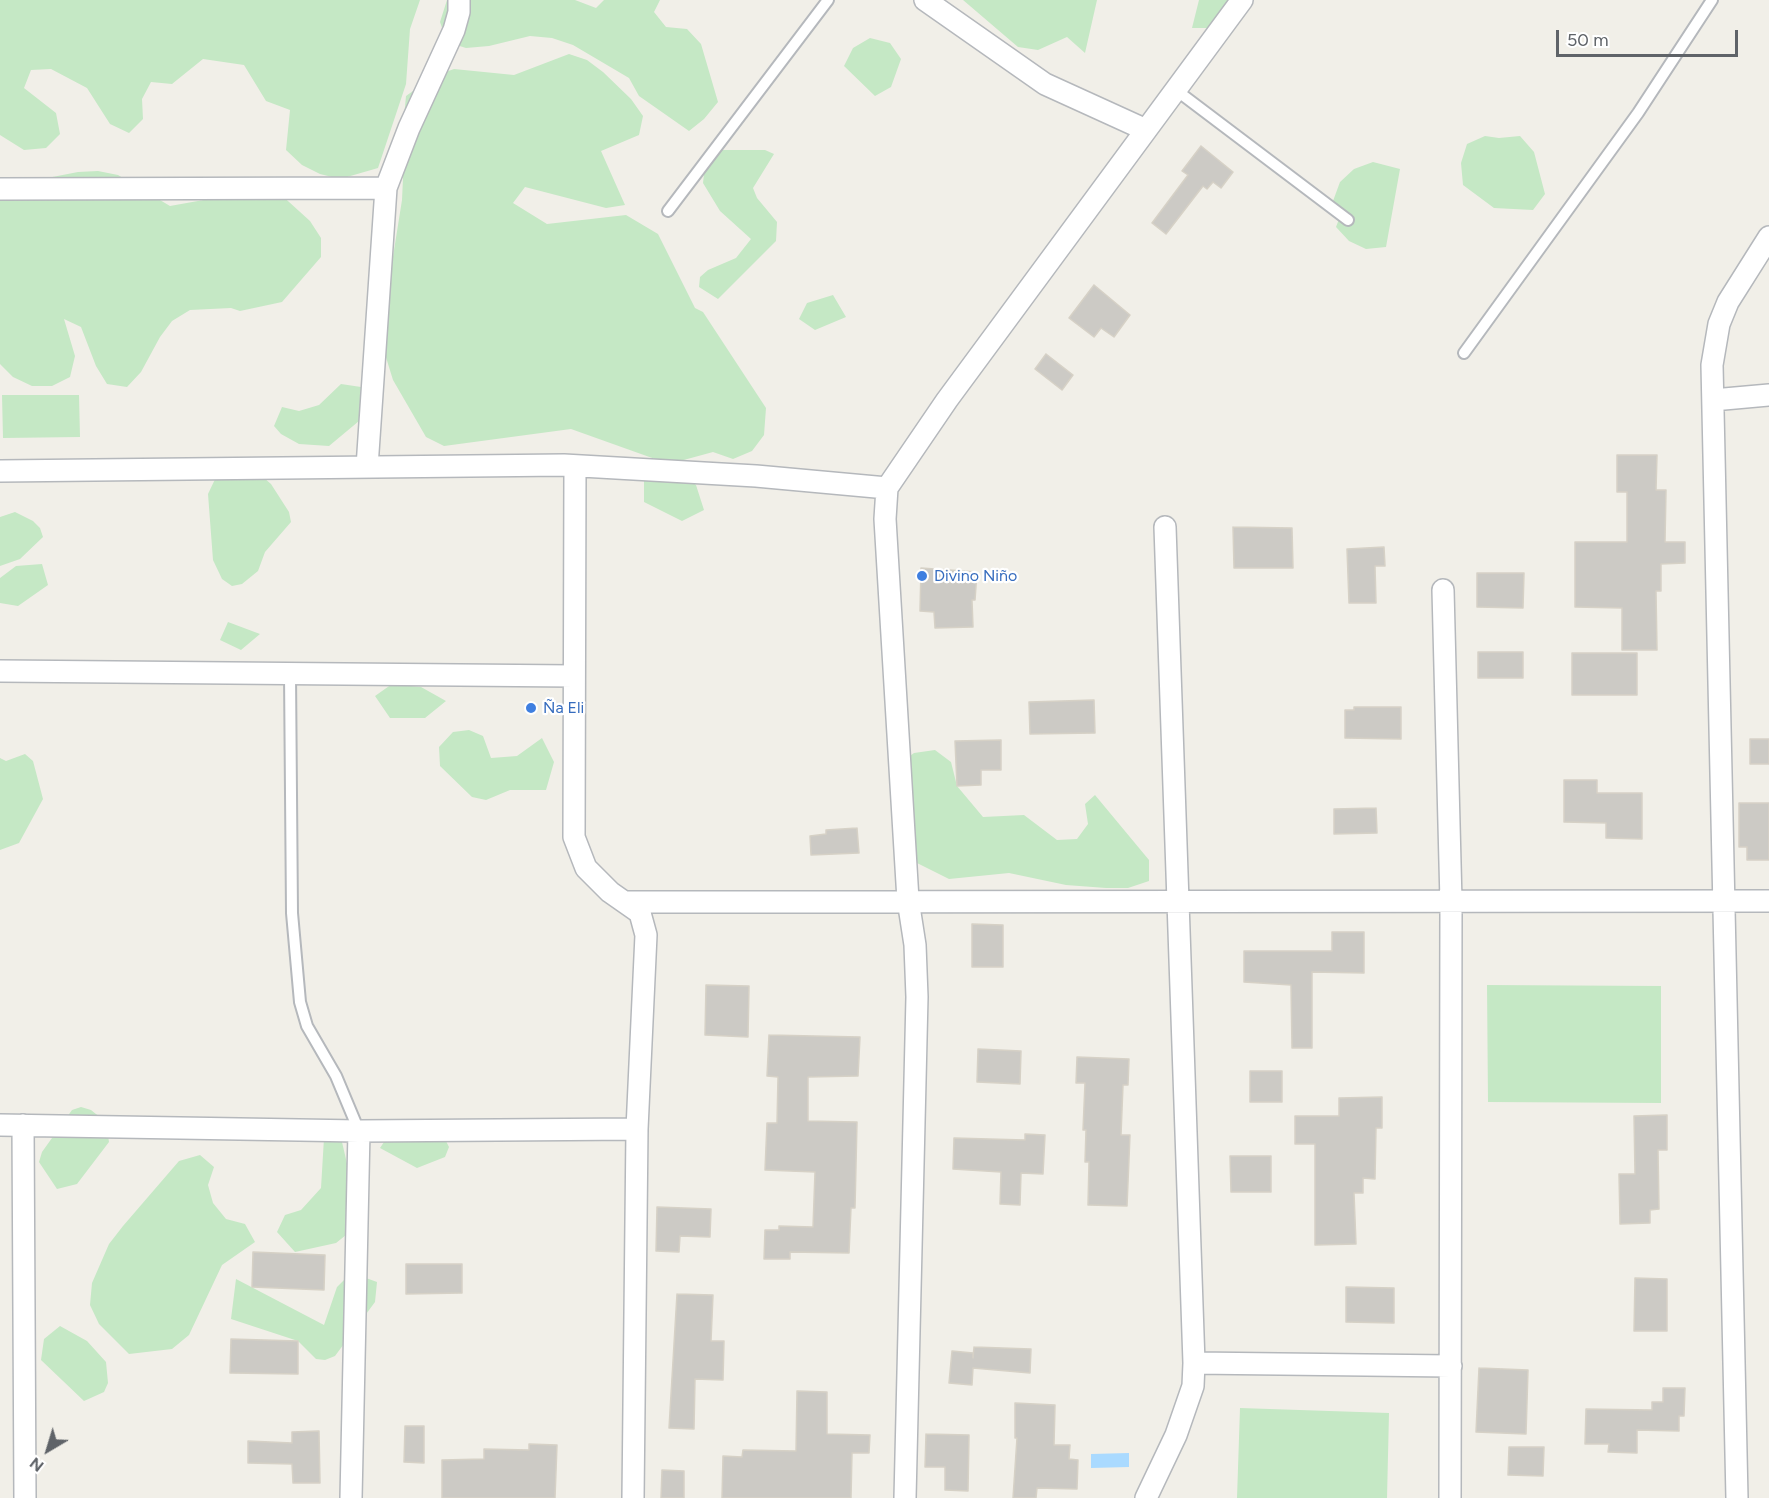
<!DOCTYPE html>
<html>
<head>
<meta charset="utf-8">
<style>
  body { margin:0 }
  #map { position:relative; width:1769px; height:1498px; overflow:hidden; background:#f1efe8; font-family:Figtree,sans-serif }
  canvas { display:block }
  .north { position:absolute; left:18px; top:1420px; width:60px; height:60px; -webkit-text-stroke:4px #fff; paint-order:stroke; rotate:218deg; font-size:16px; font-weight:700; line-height:24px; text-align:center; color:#5f6368 }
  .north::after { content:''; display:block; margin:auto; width:21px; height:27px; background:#5f6368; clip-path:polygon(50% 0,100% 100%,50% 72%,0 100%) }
  .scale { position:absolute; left:1556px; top:30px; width:182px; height:27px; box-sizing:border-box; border:3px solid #5f6368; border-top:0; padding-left:8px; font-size:18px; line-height:21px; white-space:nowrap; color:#5f6368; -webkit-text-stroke:4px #fff; paint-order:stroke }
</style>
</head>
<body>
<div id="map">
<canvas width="1769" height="1498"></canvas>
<div class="north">N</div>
<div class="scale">50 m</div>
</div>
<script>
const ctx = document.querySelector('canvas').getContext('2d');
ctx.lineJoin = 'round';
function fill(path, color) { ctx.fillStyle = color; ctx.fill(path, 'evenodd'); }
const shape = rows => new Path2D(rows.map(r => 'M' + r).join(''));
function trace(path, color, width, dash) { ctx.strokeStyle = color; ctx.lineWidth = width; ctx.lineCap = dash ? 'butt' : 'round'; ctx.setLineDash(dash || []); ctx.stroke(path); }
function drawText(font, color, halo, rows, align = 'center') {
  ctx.font = font + ' Figtree,sans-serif'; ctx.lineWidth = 4.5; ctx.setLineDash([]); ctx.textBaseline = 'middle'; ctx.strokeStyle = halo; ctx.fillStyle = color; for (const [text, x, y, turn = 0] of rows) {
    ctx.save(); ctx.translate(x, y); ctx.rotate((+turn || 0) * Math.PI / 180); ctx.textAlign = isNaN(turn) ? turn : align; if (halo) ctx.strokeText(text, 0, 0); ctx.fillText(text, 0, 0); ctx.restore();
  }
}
const green = shape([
  [0,0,420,0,410,29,406,84,378,168,340,179,320,174,302,165,286,150,290,110,266,101,244,65,203,59,172,84,151,82,142,99,143,119,129,133,110,124,87,88,51,69,31,70,24,88,56,113,60,134,46,148,24,150,0,135],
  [447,0,575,0,596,8,604,0,660,0,654,12,666,27,687,29,701,44,718,102,704,119,689,131,639,96,629,78,573,45,552,38,530,36,489,46,466,48,447,42,440,22],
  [963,0,1097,0,1085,53,1067,37,1038,50,1018,47],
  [1199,0,1233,0,1221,28,1192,28],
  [870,38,890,43,901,59,891,87,875,96,844,66,853,48],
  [569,54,587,60,603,72,631,99,643,116,639,135,601,151,625,205,606,208,525,187,513,203,547,224,626,215,658,234,695,308,703,312,766,408,764,435,752,451,733,459,713,452,669,464,571,429,444,446,426,437,393,380,380,338,402,200,403,178,399,169,406,96,434,76,454,69,514,75],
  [1485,136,1499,138,1520,136,1534,152,1545,194,1533,210,1494,208,1463,185,1461,163,1467,144],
  [722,150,765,150,774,154,753,188,757,198,777,222,776,241,718,299,699,287,700,277,708,270,736,258,751,239,720,211,703,183,705,165],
  [1373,162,1400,169,1386,247,1366,249,1349,241,1336,227,1339,219,1333,201,1340,182,1354,169],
  [98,171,118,175,170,206,209,199,247,182,267,182,310,221,321,238,321,257,282,302,240,311,231,308,190,310,172,321,160,337,141,372,127,387,107,384,96,366,81,327,64,319,75,356,70,377,52,386,32,386,13,377,0,364,0,200,17,188,37,180,78,172],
  [833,295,846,317,815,330,799,319,807,303],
  [341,384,361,387,359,421,329,446,299,444,281,434,274,426,282,407,299,411,319,405],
  [2,395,79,395,80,437,3,438],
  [249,465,271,484,289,512,291,522,265,552,258,571,242,584,232,586,222,579,213,560,208,494,217,475],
  [675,469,696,485,704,510,682,521,644,502,644,477],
  [15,512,33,521,40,528,43,537,20,559,0,566,0,517],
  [42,564,48,585,18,606,0,603,0,578,16,566],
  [228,622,260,634,241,650,220,640],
  [392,684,421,687,446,701,425,718,390,718,375,696],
  [469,730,483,736,491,758,517,756,542,738,554,762,546,790,510,790,486,800,472,797,440,766,439,747,453,732],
  [935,750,951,762,957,786,983,817,1024,815,1057,840,1077,839,1088,824,1085,804,1095,795,1149,860,1149,881,1128,888,1106,888,1066,885,1009,873,949,879,915,862,897,765,914,753],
  [25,754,33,761,43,799,19,843,0,850,0,758,6,761],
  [1487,985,1661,986,1661,1103,1488,1102],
  [81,1107,91,1110,106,1122,109,1142,77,1184,57,1189,39,1162,42,1152,72,1110],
  [442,1133,449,1147,445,1157,417,1168,380,1148,386,1139],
  [324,1138,342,1142,355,1198,351,1231,336,1243,295,1252,277,1232,285,1215,301,1210,321,1188],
  [200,1155,214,1167,208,1185,213,1203,226,1219,245,1224,255,1242,222,1265,189,1335,172,1349,129,1354,99,1324,90,1305,92,1283,109,1244,123,1226,179,1161],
  [366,1278,377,1282,375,1302,335,1356,325,1360,316,1359,298,1341,231,1319,236,1279,324,1325,337,1287,344,1280],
  [60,1326,87,1341,106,1362,108,1383,104,1392,84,1401,41,1360,44,1339],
  [1240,1408,1389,1413,1387,1498,1237,1498]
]);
const water = shape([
  [1129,1453,1129,1467,1091,1468,1091,1454]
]);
const building = shape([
  [1201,146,1233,172,1221,188,1213,182,1207,189,1203,186,1166,234,1152,223,1188,175,1182,171,1201,146],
  [1094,285,1130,315,1114,337,1101,328,1094,337,1069,318,1094,285],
  [1046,354,1073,375,1062,390,1035,369,1046,354],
  [1617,455,1657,455,1656,490,1666,490,1665,542,1685,542,1685,563,1661,564,1661,591,1656,591,1657,650,1622,650,1622,608,1575,607,1575,542,1627,542,1627,492,1617,492,1617,455],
  [1233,527,1292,528,1293,568,1234,568,1233,527],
  [1384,547,1385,566,1375,566,1376,603,1349,603,1347,549,1384,547],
  [921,568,977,572,975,600,972,600,973,627,935,628,934,612,920,611,921,568],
  [1477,573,1524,573,1523,608,1477,607,1477,573],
  [1478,652,1523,652,1523,678,1478,678,1478,652],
  [1572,653,1637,653,1637,695,1572,695,1572,653],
  [1094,700,1095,733,1030,734,1029,702,1094,700],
  [1354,707,1401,707,1401,739,1345,738,1345,710,1354,710,1354,707],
  [1750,739,1769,739,1769,764,1750,764,1750,739],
  [1001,740,1001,770,981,770,981,785,957,786,955,741,1001,740],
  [1564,780,1597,780,1597,793,1642,793,1642,839,1606,838,1606,823,1564,822,1564,780],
  [1739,803,1769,803,1769,860,1747,860,1747,847,1739,847,1739,803],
  [1376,808,1377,833,1334,834,1334,809,1376,808],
  [857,828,859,853,811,855,810,836,826,834,826,830,857,828],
  [972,924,1003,925,1003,967,972,967,972,924],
  [1332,932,1364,932,1364,973,1312,972,1312,1048,1292,1048,1291,985,1244,982,1244,951,1332,951,1332,932],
  [706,985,749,986,748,1037,705,1035,706,985],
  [769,1035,860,1037,858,1076,808,1077,808,1121,857,1122,855,1208,851,1208,849,1253,790,1252,790,1259,764,1259,765,1230,779,1230,779,1226,813,1227,815,1172,765,1170,767,1123,777,1123,778,1077,767,1076,769,1035],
  [978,1049,1021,1051,1020,1084,977,1082,978,1049],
  [1077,1057,1129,1059,1128,1085,1123,1085,1121,1135,1130,1135,1127,1206,1088,1205,1089,1162,1085,1162,1086,1130,1083,1130,1085,1083,1076,1083,1077,1057],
  [1250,1071,1282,1071,1282,1102,1250,1102,1250,1071],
  [1382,1097,1382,1128,1376,1128,1375,1179,1363,1178,1363,1193,1354,1193,1356,1244,1315,1245,1315,1144,1295,1144,1295,1116,1339,1116,1339,1098,1382,1097],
  [1667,1115,1667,1150,1658,1150,1659,1209,1650,1210,1650,1223,1620,1224,1619,1174,1635,1174,1634,1116,1667,1115],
  [1025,1134,1045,1135,1043,1174,1021,1173,1020,1205,1000,1204,1001,1172,953,1169,954,1138,1025,1140,1025,1134],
  [1230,1156,1271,1156,1271,1192,1231,1192,1230,1156],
  [657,1207,711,1209,710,1237,680,1236,679,1252,656,1251,657,1207],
  [253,1252,325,1255,324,1290,252,1287,253,1252],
  [406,1264,462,1264,462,1293,406,1294,406,1264],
  [1635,1278,1667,1279,1667,1331,1634,1331,1635,1278],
  [1346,1287,1394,1288,1394,1323,1346,1322,1346,1287],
  [677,1294,713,1295,711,1341,724,1341,723,1380,695,1379,694,1429,669,1428,677,1294],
  [231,1339,298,1341,298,1374,230,1373,231,1339],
  [974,1347,1031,1349,1030,1373,973,1368,972,1385,949,1383,952,1351,973,1353,973,1358,974,1347],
  [1479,1368,1528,1370,1526,1434,1476,1432,1479,1368],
  [1663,1388,1685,1388,1684,1416,1679,1416,1679,1431,1637,1430,1637,1453,1608,1452,1609,1444,1585,1444,1586,1409,1652,1410,1652,1402,1663,1402,1663,1388],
  [797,1391,827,1392,827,1434,870,1435,869,1453,852,1453,851,1498,722,1498,723,1456,742,1457,743,1450,796,1451,797,1391],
  [1015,1403,1055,1405,1054,1445,1070,1445,1069,1459,1078,1460,1077,1489,1037,1488,1036,1498,1013,1498,1017,1438,1015,1438,1015,1403],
  [405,1426,424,1426,424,1463,404,1462,405,1426],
  [319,1431,320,1483,293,1483,292,1464,248,1463,248,1441,292,1443,292,1432,319,1431],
  [926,1434,969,1435,968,1491,945,1490,945,1467,925,1467,926,1434],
  [529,1444,557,1445,555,1498,442,1498,442,1460,484,1459,484,1449,529,1450,529,1444],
  [1509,1447,1544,1447,1543,1476,1508,1475,1509,1447],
  [662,1470,684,1471,684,1498,661,1498,662,1470]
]);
const service = shape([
  [1176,90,1348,220],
  [668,211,828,0],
  [1464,353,1638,113,1712,0],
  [290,674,292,913,300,1002,307,1026,336,1076,359,1131]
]);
const minor = shape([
  [925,0,1045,84,1146,130],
  [0,189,386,188],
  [1713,400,1769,395],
  [575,466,574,837,586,868,610,892,640,913,646,935,637,1129,633,1498],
  [367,467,386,188,409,128,454,30,459,12,459,0],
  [0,471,564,465,756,476,887,488],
  [1443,590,1451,902,1450,1498],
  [0,671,574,676],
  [627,902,1769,901],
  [0,1125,359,1131,637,1129],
  [23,1125,25,1498],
  [1194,1363,1451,1366],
  [351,1498,359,1131],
  [905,1498,917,997,915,945,908,900,885,519,887,488,947,400,1242,0],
  [1146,1498,1176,1435,1193,1386,1194,1363,1165,527],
  [1737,1498,1712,365,1719,324,1728,302,1769,237]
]);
const markers = [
  [922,576,6,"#3f7fe0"],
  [531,708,6,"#3f7fe0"]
];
const shopNames = [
  ["Divino Niño",934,576],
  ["Ña Eli",543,708]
];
fill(green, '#c5e8c5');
fill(water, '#aadaff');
fill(building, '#cccac5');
trace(building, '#d6d1c6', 1.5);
trace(service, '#b5b8bc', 14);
trace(minor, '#b5b8bc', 24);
trace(service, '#fff', 10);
trace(minor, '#fff', 21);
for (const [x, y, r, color] of markers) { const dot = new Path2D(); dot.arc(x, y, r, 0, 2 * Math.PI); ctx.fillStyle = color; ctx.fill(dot); trace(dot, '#fff', 2); }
drawText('16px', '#366cbe', '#fff', shopNames, 'left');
</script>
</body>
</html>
